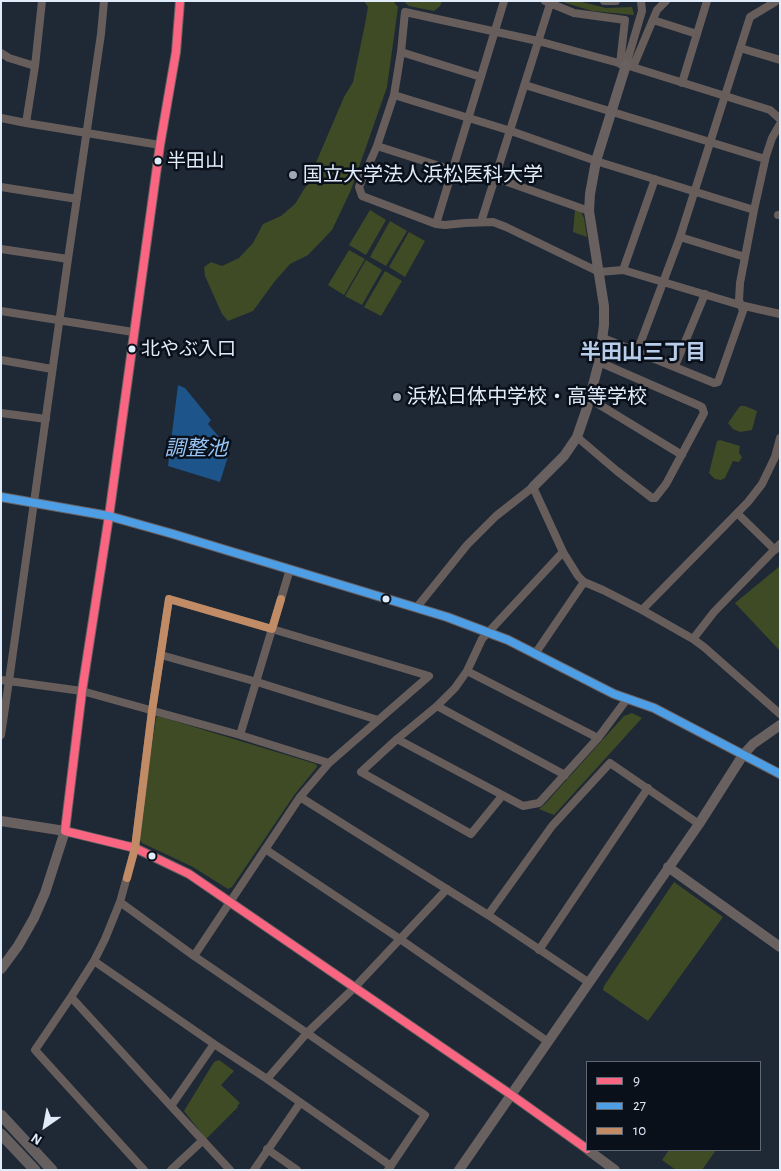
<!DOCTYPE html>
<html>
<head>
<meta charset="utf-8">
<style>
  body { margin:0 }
  #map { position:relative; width:781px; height:1171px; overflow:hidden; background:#1f2835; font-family:"Alegreya Sans",sans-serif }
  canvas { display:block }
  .frame { position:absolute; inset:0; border:2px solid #e1ecfb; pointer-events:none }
  .legend { position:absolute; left:586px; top:1061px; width:175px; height:90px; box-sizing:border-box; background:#09101a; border:1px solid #5f6874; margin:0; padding:6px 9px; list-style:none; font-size:15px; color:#e1ecfb }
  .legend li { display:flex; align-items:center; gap:10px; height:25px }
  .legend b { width:25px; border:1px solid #5f6874 }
  .north { position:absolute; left:20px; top:1101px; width:50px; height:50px; -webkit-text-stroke:4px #09101a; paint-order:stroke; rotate:213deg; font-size:14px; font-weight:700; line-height:20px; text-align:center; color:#e1ecfb }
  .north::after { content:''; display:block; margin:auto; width:18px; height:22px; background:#e1ecfb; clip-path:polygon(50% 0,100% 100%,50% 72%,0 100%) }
</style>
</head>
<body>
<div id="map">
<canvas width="781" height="1171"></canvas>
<div class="frame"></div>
<ul class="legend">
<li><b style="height:6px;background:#fa6682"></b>9</li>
<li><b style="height:6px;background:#4d9ee5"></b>27</li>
<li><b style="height:6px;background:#c18c65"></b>10</li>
</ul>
<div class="north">N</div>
</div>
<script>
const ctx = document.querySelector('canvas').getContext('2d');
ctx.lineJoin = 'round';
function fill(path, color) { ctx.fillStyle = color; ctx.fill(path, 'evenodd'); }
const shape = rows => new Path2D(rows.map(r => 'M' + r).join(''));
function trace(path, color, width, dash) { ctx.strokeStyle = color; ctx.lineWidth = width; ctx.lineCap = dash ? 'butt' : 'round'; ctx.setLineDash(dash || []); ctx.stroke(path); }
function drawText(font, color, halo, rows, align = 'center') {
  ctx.font = font + ' "Alegreya Sans","Noto Sans JP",sans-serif'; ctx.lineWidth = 5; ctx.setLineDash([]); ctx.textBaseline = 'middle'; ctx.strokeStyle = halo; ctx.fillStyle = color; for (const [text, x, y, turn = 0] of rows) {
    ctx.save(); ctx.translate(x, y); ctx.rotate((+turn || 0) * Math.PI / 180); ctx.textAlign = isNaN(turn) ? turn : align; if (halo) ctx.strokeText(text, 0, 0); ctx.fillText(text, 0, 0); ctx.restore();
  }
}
const green = shape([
  [364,1,393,1,398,7,387,87,351,190,332,230,308,255,290,264,275,281,253,311,228,321,222,314,205,276,204,267,211,262,222,266,239,258,253,243,263,224,281,216,295,204,306,186,344,97,353,82,365,24,368,7],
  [403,1,442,1,440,6,434,11,409,6],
  [559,1,578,1,606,8,632,7,634,15,592,11],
  [370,210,386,220,366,255,349,245],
  [575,210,581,212,584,218,587,237,573,232],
  [390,221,407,231,386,266,370,257],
  [409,232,425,241,405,277,389,267],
  [349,250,365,259,344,295,328,285],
  [366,260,382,270,362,305,345,296],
  [385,271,402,281,381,316,364,307],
  [740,406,745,406,757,411,752,430,740,432,733,429,728,423],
  [720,440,740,446,739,453,742,457,739,462,733,461,725,478,721,480,715,479,709,473,717,441],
  [780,566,780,651,735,603],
  [632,713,642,718,554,815,539,809,545,804,624,716],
  [158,716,316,764,317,767,295,794,232,887,228,889,193,867,142,843,138,838,156,718],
  [674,882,723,917,648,1021,603,990,604,986],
  [219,1060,234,1071,221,1085,240,1103,237,1106,221,1090,238,1107,206,1139,184,1111,214,1062],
  [669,1150,716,1150,702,1170,676,1170,662,1160]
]);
const water = shape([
  [178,385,185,388,211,420,208,424,230,450,220,482,168,466]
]);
const street = shape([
  [104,1,101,34,68,259,9,681,82,691,240,735,329,763],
  [545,1,574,13,625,20,620,64],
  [604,1,616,1],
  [653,20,697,34],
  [740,48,780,60],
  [401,52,481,77],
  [1,53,9,58,35,66],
  [626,65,642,11,641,1],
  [633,67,657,10,666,1],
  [682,83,707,1],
  [525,85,765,159],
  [394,95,511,131,596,161,754,210],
  [1,118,26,123,160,145],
  [780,119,770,110,626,65,538,41,405,12,401,52,394,95,377,146,359,187,362,196,436,224,445,225,465,223,493,222,506,227,599,272,623,270,740,305,780,314],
  [26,123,35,66,42,1],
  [377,146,452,170],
  [496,178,589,211],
  [1,187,77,199],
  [778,215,780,215],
  [481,222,550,4],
  [436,224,504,1],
  [680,237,745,257],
  [1,249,68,259],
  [623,270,655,179],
  [1,311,133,332],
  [603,338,714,383,718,382,743,311,739,300,740,283,754,210,766,156,772,138,780,124],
  [637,352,680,237,750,17,775,2],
  [1,360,52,369],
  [675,366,705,294],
  [590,399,682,455],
  [1,413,46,419],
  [577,437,617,471,652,498,655,498,666,484,704,413,702,407,700,406,599,362],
  [737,513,775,550],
  [780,544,714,612,693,639,704,647,780,714],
  [563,552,482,639,467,671,455,688,437,706,397,739,523,806,539,803,598,738,627,699],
  [417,607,467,545,496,516,533,487,563,552,578,576,584,582,603,590,642,610],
  [693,639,642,610,748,502,762,484,775,457,780,438],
  [535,654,584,582],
  [161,655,257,682,378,720],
  [467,671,598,738],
  [1,680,9,681,1,735],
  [437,706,565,775],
  [397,739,361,772,471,834,502,796],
  [300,797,488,915,588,982],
  [265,849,400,939,547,1041],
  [120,902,135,848,152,711,169,599,272,629,290,569],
  [488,915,552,826,610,763,699,824],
  [539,950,648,788],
  [194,956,300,797,329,763,429,676,272,629,240,735],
  [94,961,71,997,171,1106],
  [71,997,35,1050,144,1170],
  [214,1044,94,961,105,939,120,902,194,956,307,1033,355,987,447,889],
  [267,1149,297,1170],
  [171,1170,202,1141],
  [230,1170,171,1106,214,1044,267,1079],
  [254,1170,300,1103],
  [388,1170,425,1115,307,1033,267,1079,391,1166]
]);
const secondary = shape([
  [180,1,176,52,160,145,109,516,82,691,65,831,135,848,189,874,510,1094,587,1149],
  [533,487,564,456,577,437,587,408,599,362,604,325,604,306,589,211,590,194,596,161,626,65],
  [1,497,109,516,173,534,447,617,508,640,614,694,654,708,780,774],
  [1,821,65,831,45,893,34,918,18,946,1,969],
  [668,867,780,947],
  [588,1150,615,1170],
  [459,1170,699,824,743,755,753,744,780,725]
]);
const primary = shape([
  [1,1115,52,1170],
  [1,1134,35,1170]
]);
const bus1 = shape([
  [180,1,176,52,160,145,109,516,82,691,65,831,135,848,189,874,510,1094,587,1149]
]);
const bus2 = shape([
  [1,497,109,516,173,534,447,617,508,640,614,694,654,708,780,774]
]);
const bus3 = shape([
  [127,878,135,848,152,711,169,599,272,629,281,599]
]);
const markers = [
  [158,161,4.5,"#e1ecfb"],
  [293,175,5,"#9da7b6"],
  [132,349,4.5,"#e1ecfb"],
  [397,397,5,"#9da7b6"],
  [386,599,4.5,"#e1ecfb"],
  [152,856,4.5,"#e1ecfb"]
];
const busNames = [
  ["半田山",167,161],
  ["北やぶ入口",141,349]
];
const poiNames = [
  ["国立大学法人浜松医科大学",303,175],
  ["浜松日体中学校・高等学校",407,397]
];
const neighbourhoodNames = [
  ["半田山三丁目",643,353]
];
const waterNames = [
  ["調整池",196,449]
];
fill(green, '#3f4b25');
fill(water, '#1d558a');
trace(street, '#675e5c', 8);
trace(secondary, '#696060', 10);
trace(primary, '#665f60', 11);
trace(bus1, '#fa6682', 8);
trace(bus2, '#4d9ee5', 8);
trace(bus3, '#c18c65', 8);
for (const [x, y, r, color] of markers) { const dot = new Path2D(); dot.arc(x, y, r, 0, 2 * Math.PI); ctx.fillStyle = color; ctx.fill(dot); trace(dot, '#09101a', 2); }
drawText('19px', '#e1ecfb', '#09101a', busNames, 'left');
drawText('20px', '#e1ecfb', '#09101a', poiNames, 'left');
drawText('bold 21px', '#b8cdea', '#09101a', neighbourhoodNames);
drawText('italic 21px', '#96c4f4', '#09101a', waterNames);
</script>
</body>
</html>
